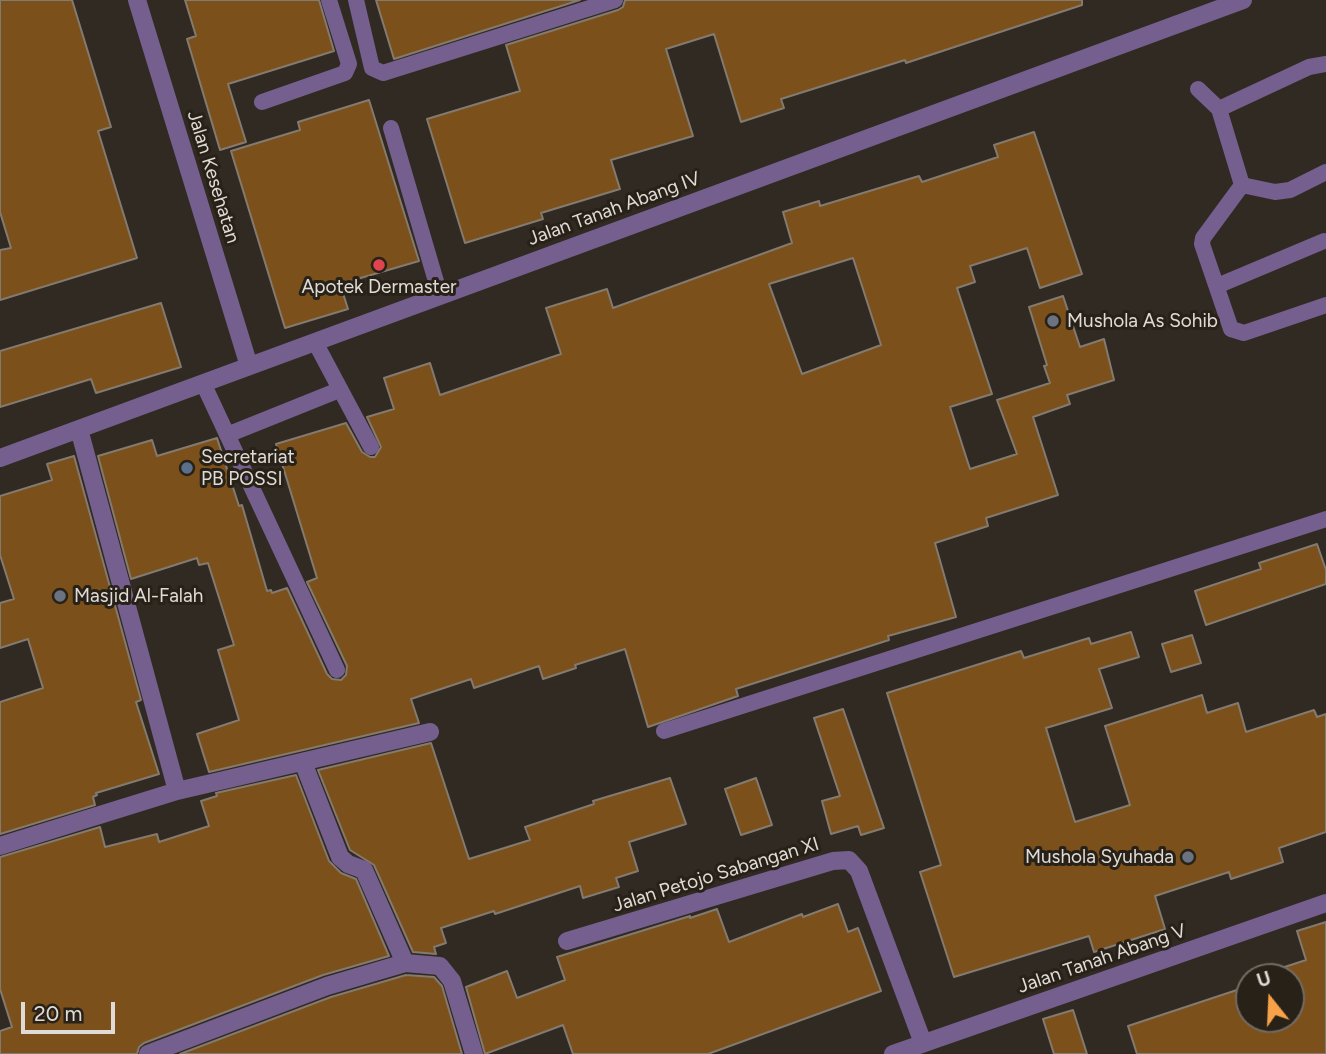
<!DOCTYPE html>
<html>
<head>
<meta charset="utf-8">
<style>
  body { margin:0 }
  #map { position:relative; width:1326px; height:1054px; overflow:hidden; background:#312a22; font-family:Figtree,sans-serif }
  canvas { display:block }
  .north { position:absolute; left:1235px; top:963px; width:70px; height:70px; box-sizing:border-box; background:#272118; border:2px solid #716b64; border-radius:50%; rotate:342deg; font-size:19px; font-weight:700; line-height:28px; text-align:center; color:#e0dbd6 }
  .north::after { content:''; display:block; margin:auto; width:24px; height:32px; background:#f7a149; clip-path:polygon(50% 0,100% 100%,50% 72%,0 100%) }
  .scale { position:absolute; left:21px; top:1002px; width:94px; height:32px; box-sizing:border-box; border:4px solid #e0dbd6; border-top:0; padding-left:9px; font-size:21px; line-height:24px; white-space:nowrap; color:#e0dbd6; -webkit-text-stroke:5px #272118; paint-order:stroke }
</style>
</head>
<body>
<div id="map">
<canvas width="1326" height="1054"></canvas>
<div class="north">U</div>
<div class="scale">20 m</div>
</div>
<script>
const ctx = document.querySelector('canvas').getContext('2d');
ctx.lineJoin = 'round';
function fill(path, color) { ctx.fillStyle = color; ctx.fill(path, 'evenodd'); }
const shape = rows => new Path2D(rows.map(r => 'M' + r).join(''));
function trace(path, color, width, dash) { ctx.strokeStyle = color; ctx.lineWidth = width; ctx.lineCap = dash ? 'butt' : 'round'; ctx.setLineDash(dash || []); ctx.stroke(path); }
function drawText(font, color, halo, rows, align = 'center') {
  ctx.font = font + ' Figtree,sans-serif'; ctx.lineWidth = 6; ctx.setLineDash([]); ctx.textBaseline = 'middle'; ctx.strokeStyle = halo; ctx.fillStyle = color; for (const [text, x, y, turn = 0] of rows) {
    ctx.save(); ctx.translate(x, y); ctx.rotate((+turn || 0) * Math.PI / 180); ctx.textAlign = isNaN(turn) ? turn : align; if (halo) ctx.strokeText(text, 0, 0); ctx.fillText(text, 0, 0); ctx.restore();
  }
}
const building = shape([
  [0,0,72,0,111,127,98,131,137,258,0,300,0,250,11,248,0,212,0,0],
  [185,0,319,0,334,51,228,84,246,142,220,150,187,39,196,36,185,0],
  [376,0,580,0,394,59,376,0],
  [625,0,1082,0,1082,5,906,63,905,60,781,99,784,108,741,122,714,34,666,49,693,136,611,160,620,189,541,213,543,219,465,243,427,119,520,91,506,45,618,10,623,7,625,0],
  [369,100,419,261,340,284,348,309,285,328,231,151,300,130,298,122,369,100],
  [1034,132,1082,274,1040,288,1027,248,970,266,975,282,957,288,992,394,950,407,970,469,1017,454,997,400,1050,383,1044,366,1047,365,1029,307,1063,296,1080,347,1104,339,1114,380,1067,395,1070,404,1033,417,1058,495,986,518,988,526,935,543,956,617,888,636,889,640,736,689,738,696,648,727,625,649,575,665,576,668,543,679,539,666,474,688,471,679,411,699,419,723,209,772,197,734,239,720,218,650,234,645,208,563,199,565,197,558,131,579,98,456,152,440,157,456,217,438,239,506,242,505,267,591,271,590,272,593,287,588,327,674,332,679,341,680,346,675,347,666,307,582,317,578,276,444,346,423,362,452,370,457,375,457,381,447,367,417,394,409,384,378,430,363,440,395,561,354,546,308,607,289,613,308,792,243,783,212,819,201,820,206,919,176,922,182,998,157,994,145,1034,132],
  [853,258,881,345,802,374,769,284,853,258],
  [161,303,181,367,96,393,91,379,0,407,0,351,161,303],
  [74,456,141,700,136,702,159,774,96,793,97,795,93,797,95,805,0,834,0,702,43,688,28,639,0,648,0,603,14,599,0,555,0,496,52,480,47,464,74,456],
  [1317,544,1326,570,1326,584,1206,625,1195,591,1261,569,1259,563,1317,544],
  [1131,632,1139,657,1099,669,1112,708,1046,728,1075,822,1130,805,1105,726,1202,695,1207,713,1238,703,1246,732,1314,710,1317,717,1326,714,1326,832,1279,848,1283,862,1231,879,1229,872,1155,896,1165,929,1094,952,1089,936,954,977,920,872,941,865,887,693,1021,651,1024,658,1089,638,1091,644,1131,632],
  [1192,635,1201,663,1171,672,1162,644,1192,635],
  [843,709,884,828,861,835,858,826,831,834,822,801,840,796,814,718,843,709],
  [431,743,469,859,530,840,525,827,594,804,593,801,670,778,686,824,629,842,638,871,616,878,619,887,583,898,580,886,495,914,494,911,441,928,446,943,434,947,436,954,413,952,374,865,350,850,318,770,431,743],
  [296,775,329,861,341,873,356,879,389,956,323,975,144,1043,139,1047,137,1054,0,1054,0,1031,12,1027,0,989,0,857,100,827,105,847,157,834,159,842,209,826,201,801,217,796,216,793,296,775],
  [756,778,772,825,741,835,725,789,756,778],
  [838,904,848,932,858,928,881,991,708,1054,573,1054,563,1025,485,1054,466,987,507,971,517,998,565,980,557,957,690,916,690,918,717,909,729,942,802,914,803,917,838,904],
  [1326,922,1326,1054,1137,1054,1128,1026,1249,986,1249,1019,1291,1019,1291,977,1257,976,1306,960,1297,931,1326,922],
  [406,975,434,977,442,986,462,1054,180,1054,331,997,406,975],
  [1073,1010,1087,1054,1054,1054,1043,1019,1073,1010]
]);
const lane = shape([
  [356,0,372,68,383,73,615,0],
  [1198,89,1219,109,1242,185,1203,238,1202,244,1231,329,1244,333,1326,305],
  [262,102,345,73,349,64,329,0],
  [1219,109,1309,67,1326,64],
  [391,128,440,295],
  [1242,185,1275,192,1290,190,1326,172],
  [1217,286,1324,241],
  [315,342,371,447],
  [203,383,337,670],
  [227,435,339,390],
  [664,731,1326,519]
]);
const street = shape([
  [137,0,249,366],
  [79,429,177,791],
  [0,458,1243,0],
  [303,762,340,857,348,864,364,870,405,963],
  [0,846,177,791,430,732],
  [567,941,833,861,849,860,859,871,923,1043],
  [148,1054,327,986,405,963,440,966,452,981,474,1054],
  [893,1054,1326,903]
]);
const markers = [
  [379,265,7,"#e0444e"],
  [1053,321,7,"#6b7280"],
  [187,468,7,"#5c6f8a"],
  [60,596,7,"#6b7280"],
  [1188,857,7,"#6b7280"]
];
const streetNames = [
  ["Jalan Kesehatan",213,177,73],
  ["Jalan Tanah Abang IV",614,209,-20],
  ["Jalan Petojo Sabangan XI",716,875,-17],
  ["Jalan Tanah Abang V",1102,959,-19]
];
const poiNames = [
  ["Apotek Dermaster",379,287,"center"],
  ["Mushola As Sohib",1067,321],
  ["Secretariat",201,457],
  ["PB POSSI",201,479],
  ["Masjid Al-Falah",74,596],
  ["Mushola Syuhada",1174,857,"right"]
];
fill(building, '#7c501a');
trace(building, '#837a70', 2);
trace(lane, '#755f8e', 16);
trace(street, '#755f8e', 18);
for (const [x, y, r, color] of markers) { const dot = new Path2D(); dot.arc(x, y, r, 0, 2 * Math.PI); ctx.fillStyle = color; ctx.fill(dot); trace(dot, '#272118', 2.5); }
drawText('19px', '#e0dbd6', '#272118', streetNames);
drawText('19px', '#e0dbd6', '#272118', poiNames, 'left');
</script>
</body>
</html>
